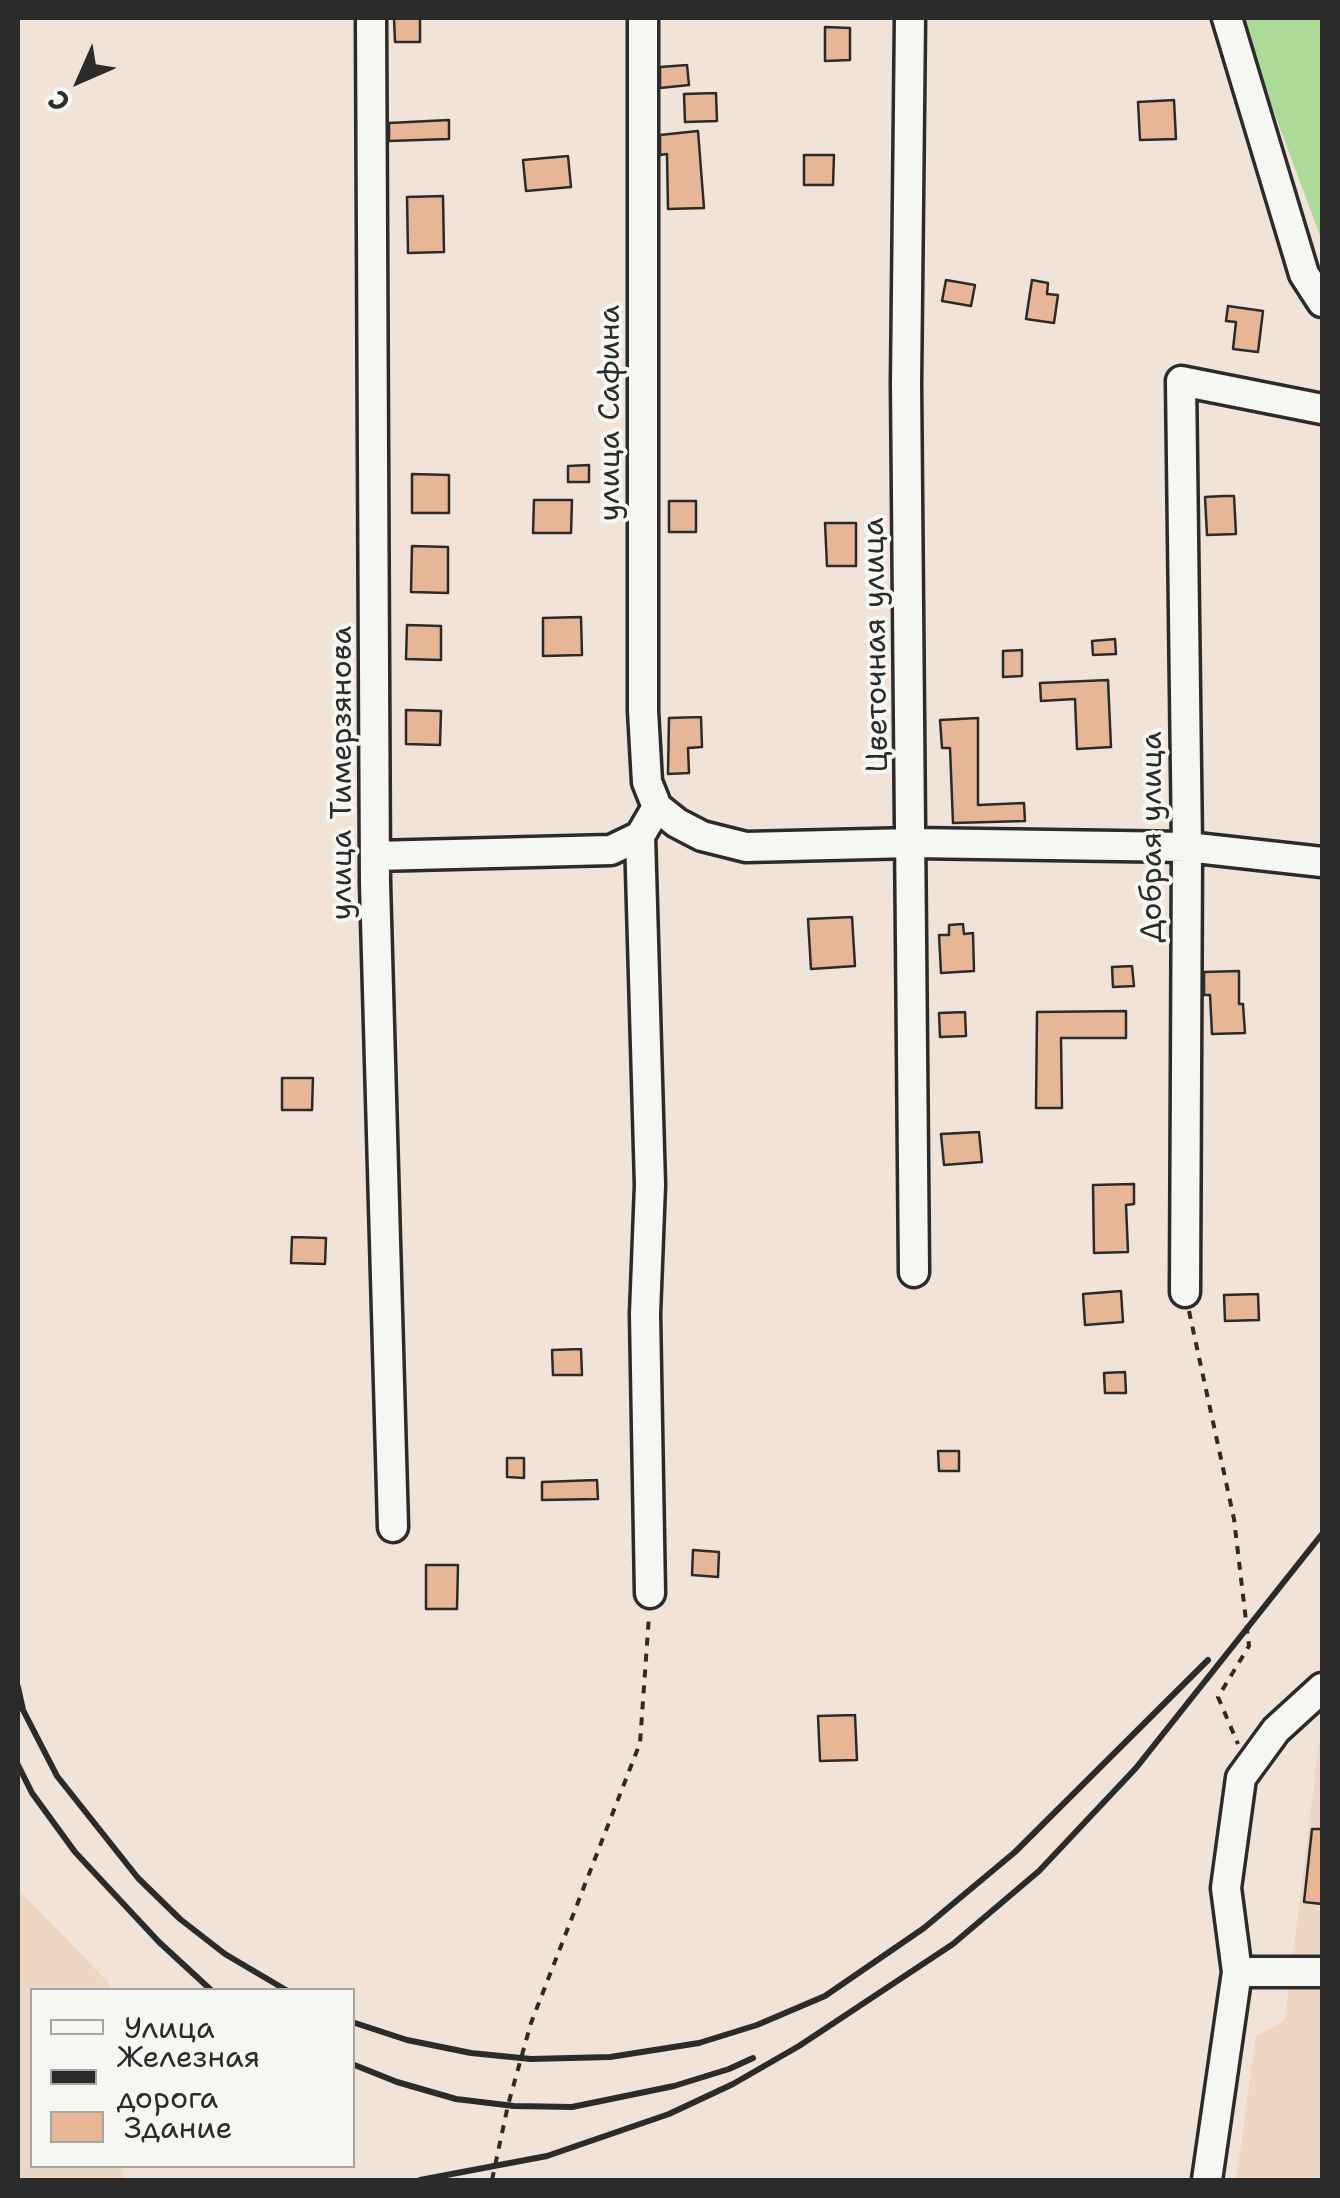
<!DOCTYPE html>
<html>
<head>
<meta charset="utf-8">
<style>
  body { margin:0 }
  #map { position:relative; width:1340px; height:2198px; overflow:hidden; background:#f1e3d7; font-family:"Shantell Sans",sans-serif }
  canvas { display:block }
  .frame { position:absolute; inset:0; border:20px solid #2b2b2b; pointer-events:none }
  .legend { position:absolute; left:30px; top:1988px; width:325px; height:180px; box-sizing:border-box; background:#f6f6f2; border:2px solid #a5a5a2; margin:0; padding:12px 18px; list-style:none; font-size:30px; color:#2b2b2b }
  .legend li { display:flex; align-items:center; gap:20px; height:50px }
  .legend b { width:50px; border:2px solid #a5a5a2 }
  .north { position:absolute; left:30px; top:30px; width:100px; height:100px; -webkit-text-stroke:8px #f6f6f2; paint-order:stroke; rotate:225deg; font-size:28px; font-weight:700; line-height:40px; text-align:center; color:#2b2b2b }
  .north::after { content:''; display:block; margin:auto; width:35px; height:45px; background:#2b2b2b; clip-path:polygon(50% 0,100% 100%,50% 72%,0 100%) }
</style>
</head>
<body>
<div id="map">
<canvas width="1340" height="2198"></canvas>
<div class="frame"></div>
<ul class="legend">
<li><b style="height:12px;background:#f6f6f2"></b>Улица</li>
<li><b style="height:12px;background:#2b2b2b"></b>Железная дорога</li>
<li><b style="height:28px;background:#e6b697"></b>Здание</li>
</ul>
<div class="north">С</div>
</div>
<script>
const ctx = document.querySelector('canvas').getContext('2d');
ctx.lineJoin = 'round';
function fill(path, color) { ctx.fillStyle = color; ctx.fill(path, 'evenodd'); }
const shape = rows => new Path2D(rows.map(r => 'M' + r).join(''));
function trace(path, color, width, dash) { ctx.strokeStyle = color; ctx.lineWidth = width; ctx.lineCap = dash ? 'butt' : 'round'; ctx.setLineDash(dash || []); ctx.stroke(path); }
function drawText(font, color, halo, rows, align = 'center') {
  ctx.font = font + ' "Shantell Sans",sans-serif'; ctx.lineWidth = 8; ctx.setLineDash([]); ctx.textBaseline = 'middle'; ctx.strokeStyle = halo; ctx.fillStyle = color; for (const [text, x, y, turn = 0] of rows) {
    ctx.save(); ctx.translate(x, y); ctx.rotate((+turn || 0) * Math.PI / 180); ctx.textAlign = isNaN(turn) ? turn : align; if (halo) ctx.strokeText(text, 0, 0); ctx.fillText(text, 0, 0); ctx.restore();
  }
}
const built = shape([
  [1319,1743,1322,1743,1322,2180,1236,2180,1256,2036,1285,2020],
  [18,1889,109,1983,109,1990,32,1990,32,2166,123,2166,122,2180,18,2180]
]);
const green = shape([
  [1239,18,1322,18,1322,241]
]);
const building = shape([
  [394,18,420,18,420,42,395,42,394,18],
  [825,27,850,28,850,60,825,61,825,27],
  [687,65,689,85,660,88,660,67,687,65],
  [716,93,717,121,685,122,684,94,716,93],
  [1174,100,1176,139,1140,140,1138,102,1174,100],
  [449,120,449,139,389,141,389,123,449,120],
  [698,131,704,208,668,209,667,154,660,155,660,135,698,131],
  [804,155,834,155,833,185,804,185,804,155],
  [568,156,571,187,526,191,523,160,568,156],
  [443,196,444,252,408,253,407,197,443,196],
  [946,280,975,285,971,306,942,301,946,280],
  [1032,280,1048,283,1047,294,1058,295,1054,323,1026,319,1032,280],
  [1228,306,1263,311,1258,352,1233,349,1236,322,1226,321,1228,306],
  [589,465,589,482,568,482,568,466,589,465],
  [412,474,449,475,449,513,412,513,412,474],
  [1224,496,1234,496,1236,534,1207,535,1205,497,1224,496],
  [534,500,572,500,571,533,533,533,534,500],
  [669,501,696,501,696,532,669,532,669,501],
  [825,523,856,523,856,566,827,566,825,523],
  [412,546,448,547,448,593,411,592,412,546],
  [581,617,582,655,543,656,543,618,581,617],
  [407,625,441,626,441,660,406,659,407,625],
  [1115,639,1116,654,1093,655,1092,641,1115,639],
  [1022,650,1022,676,1003,677,1003,651,1022,650],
  [1108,680,1111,747,1077,749,1075,699,1041,701,1040,683,1108,680],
  [406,710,441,711,440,745,406,744,406,710],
  [701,717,702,747,688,748,689,773,668,774,669,718,701,717],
  [978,718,978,805,1024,803,1025,821,953,823,950,748,942,748,940,720,978,718],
  [852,917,855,966,811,969,808,919,852,917],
  [963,924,964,934,973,933,974,971,941,973,939,935,949,935,949,925,963,924],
  [1132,966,1134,986,1113,987,1112,967,1132,966],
  [1239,971,1239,1004,1243,1004,1245,1033,1212,1034,1210,995,1204,995,1204,972,1239,971],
  [1126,1011,1126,1038,1061,1038,1062,1108,1036,1108,1037,1012,1126,1011],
  [965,1012,966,1036,940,1037,939,1013,965,1012],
  [282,1078,313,1078,312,1110,282,1110,282,1078],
  [979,1132,982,1162,944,1165,941,1134,979,1132],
  [1134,1184,1134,1204,1126,1205,1128,1252,1094,1253,1093,1185,1134,1184],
  [292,1237,326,1238,325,1264,291,1263,292,1237],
  [1121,1291,1123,1322,1085,1325,1083,1294,1121,1291],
  [1258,1294,1259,1320,1225,1321,1224,1295,1258,1294],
  [581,1349,582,1375,553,1375,552,1350,581,1349],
  [1125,1372,1126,1393,1105,1393,1104,1373,1125,1372],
  [938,1451,959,1451,959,1471,939,1471,938,1451],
  [507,1458,524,1458,524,1478,507,1477,507,1458],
  [597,1480,598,1499,542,1500,542,1482,597,1480],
  [693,1550,719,1552,718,1577,692,1575,693,1550],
  [426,1565,458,1565,457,1609,426,1609,426,1565],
  [855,1715,857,1760,820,1761,818,1716,855,1715],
  [1312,1829,1322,1829,1322,1904,1304,1902,1312,1829]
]);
const path = shape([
  [1189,1311,1234,1519,1249,1646,1218,1697,1238,1744],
  [492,2180,508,2105,531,2023,640,1743,649,1616]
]);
const minor = shape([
  [371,18,375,883,393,1527],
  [643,18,643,711,647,782,657,807,677,823,702,836,746,847,912,843,1187,847,1322,862],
  [910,18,906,383,914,1272],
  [1227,18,1304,274,1322,302],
  [375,856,611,850,640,836],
  [1185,1292,1187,847,1181,381,1322,409],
  [650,1593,645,1314,650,1185,640,836,657,807],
  [1237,1972,1322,1972],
  [1207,2180,1237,1972,1226,1888,1241,1778,1276,1730,1322,1688]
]);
const rail = shape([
  [18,1687,23,1710,57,1776,138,1878,180,1919,225,1954,286,1990],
  [18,1765,32,1793,75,1852,159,1942,211,1990],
  [352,2022,407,2040,471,2053,531,2059,610,2057,699,2043,757,2025,825,1996,924,1928,1015,1852,1208,1660],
  [352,2064,397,2082,456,2099,514,2106,572,2107,674,2086,729,2069,753,2058],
  [420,2180,547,2156,669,2114,733,2084,799,2046,953,1944,1039,1871,1136,1768,1322,1534]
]);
const streetNames = [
  ["улица Сафина",611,413,-90],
  ["Цветочная улица",877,645,-91],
  ["улица Тимерзянова",343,773,-90],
  ["Добрая улица",1153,837,-90]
];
fill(built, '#eed6c4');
fill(green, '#aeda99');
fill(building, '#e6b697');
trace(building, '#2b2b2b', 2.5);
trace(minor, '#2b2b2b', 35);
trace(path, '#2b2b2b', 4, [8, 8]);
trace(minor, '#f6f6f2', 28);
trace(rail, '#2b2b2b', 6);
drawText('30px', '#2b2b2b', '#f6f6f2', streetNames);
</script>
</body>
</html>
